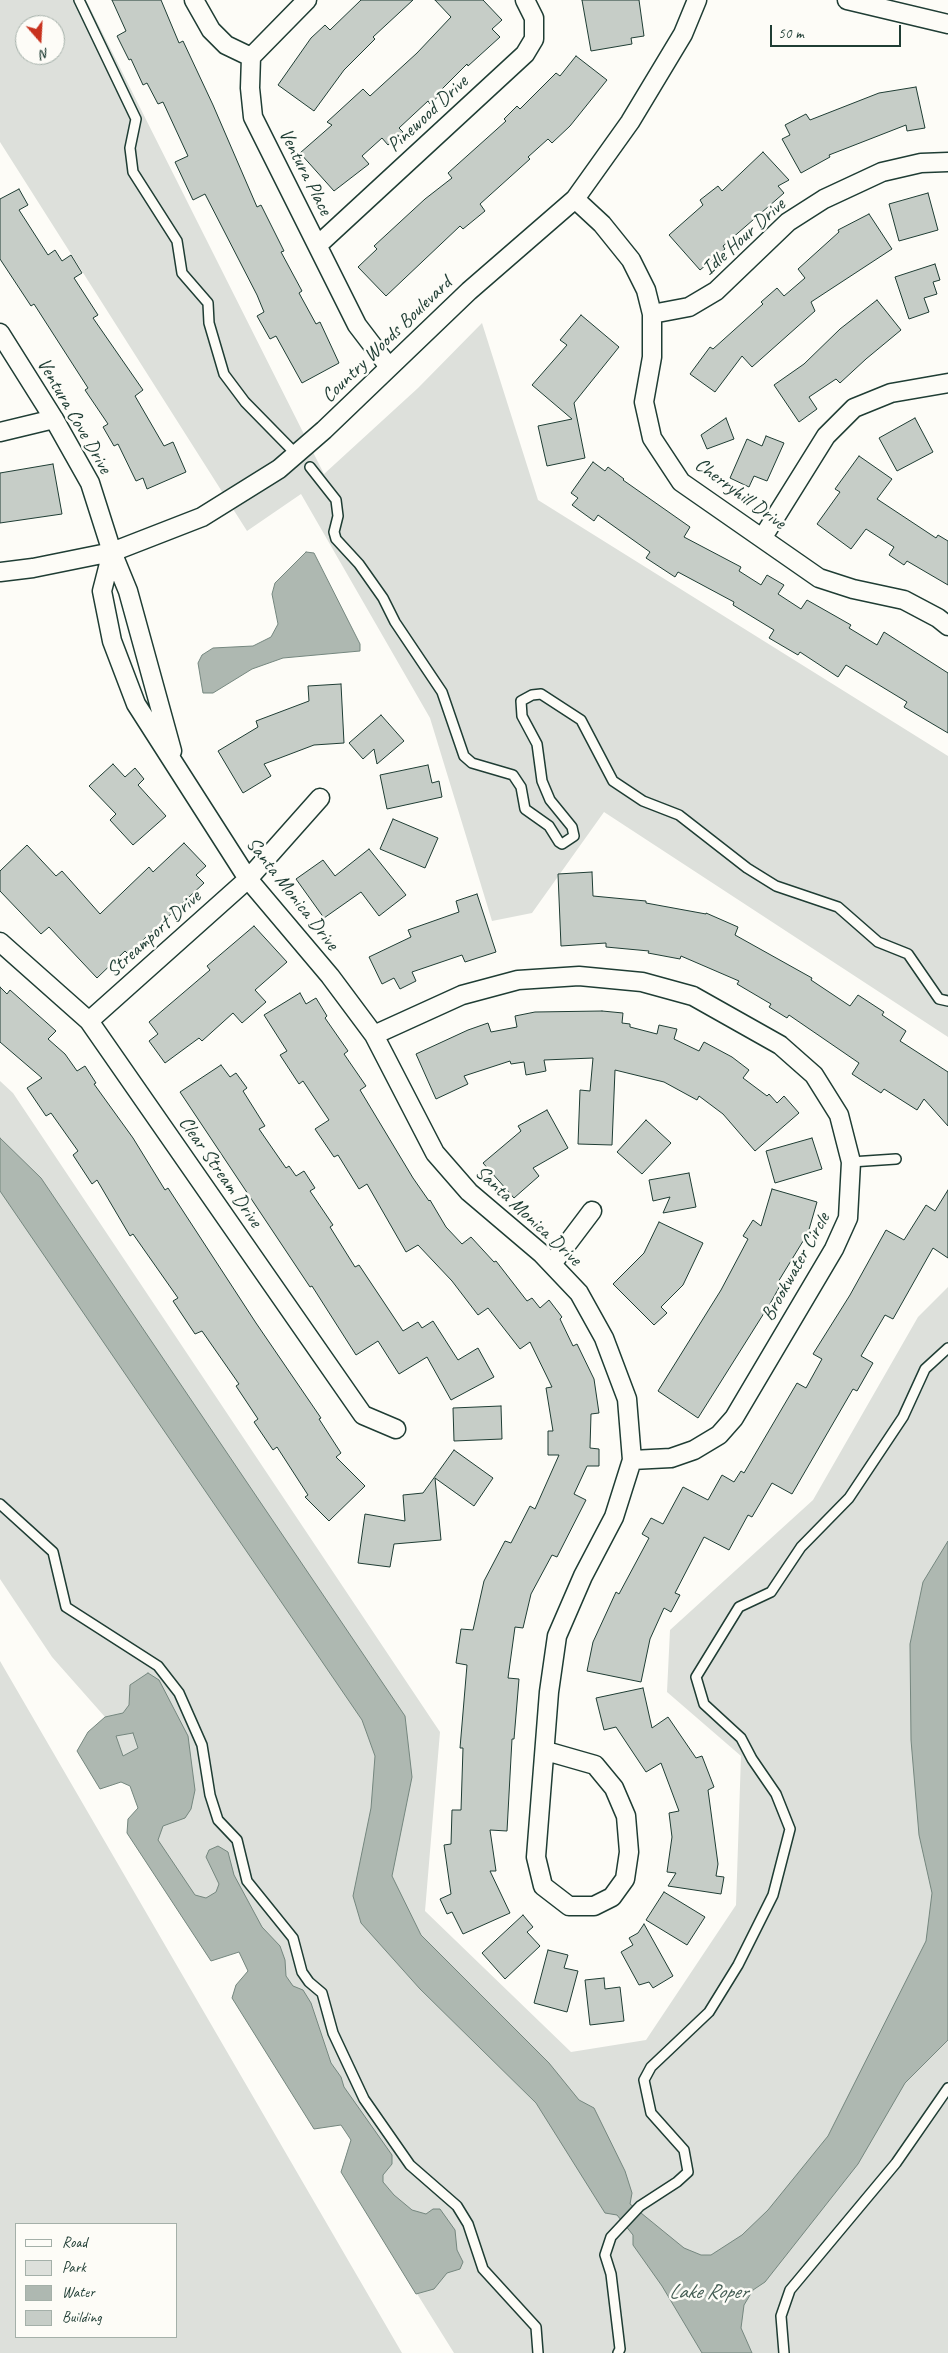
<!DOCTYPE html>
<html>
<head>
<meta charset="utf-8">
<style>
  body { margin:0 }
  #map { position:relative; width:948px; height:2353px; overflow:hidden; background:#fdfcf7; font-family:Caveat,sans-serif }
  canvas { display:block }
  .legend { position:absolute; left:15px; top:2223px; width:162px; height:115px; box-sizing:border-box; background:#fdfcf7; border:1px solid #a4b0a9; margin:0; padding:6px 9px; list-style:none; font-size:15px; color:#1f3d34 }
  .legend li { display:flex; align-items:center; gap:10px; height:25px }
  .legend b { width:25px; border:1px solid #a4b0a9 }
  .north { position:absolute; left:15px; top:15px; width:50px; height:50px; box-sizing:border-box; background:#fdfcf7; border:1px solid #a4b0a9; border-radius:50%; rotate:161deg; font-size:14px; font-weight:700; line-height:20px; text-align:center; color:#1f3d34 }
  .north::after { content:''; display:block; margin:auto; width:18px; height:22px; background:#c8321e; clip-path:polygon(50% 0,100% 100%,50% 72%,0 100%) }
  .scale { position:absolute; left:770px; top:25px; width:131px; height:22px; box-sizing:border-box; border:2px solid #1f3d34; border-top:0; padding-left:6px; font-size:15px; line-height:18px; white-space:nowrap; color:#1f3d34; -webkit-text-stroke:4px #fdfcf7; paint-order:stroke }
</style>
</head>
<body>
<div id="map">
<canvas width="948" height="2353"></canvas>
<ul class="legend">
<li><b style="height:6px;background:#fdfcf7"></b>Road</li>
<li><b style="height:14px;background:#dde0db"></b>Park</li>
<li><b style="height:14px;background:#aeb8b1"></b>Water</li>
<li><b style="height:14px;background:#c6cdc7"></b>Building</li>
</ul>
<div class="north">N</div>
<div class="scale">50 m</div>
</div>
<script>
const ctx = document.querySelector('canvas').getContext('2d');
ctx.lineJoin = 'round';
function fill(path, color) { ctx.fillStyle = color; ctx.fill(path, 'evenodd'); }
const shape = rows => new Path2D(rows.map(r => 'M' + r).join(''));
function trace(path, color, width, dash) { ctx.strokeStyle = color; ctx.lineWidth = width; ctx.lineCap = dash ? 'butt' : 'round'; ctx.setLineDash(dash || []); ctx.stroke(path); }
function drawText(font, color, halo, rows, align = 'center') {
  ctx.font = font + ' Caveat,sans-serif'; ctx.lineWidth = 5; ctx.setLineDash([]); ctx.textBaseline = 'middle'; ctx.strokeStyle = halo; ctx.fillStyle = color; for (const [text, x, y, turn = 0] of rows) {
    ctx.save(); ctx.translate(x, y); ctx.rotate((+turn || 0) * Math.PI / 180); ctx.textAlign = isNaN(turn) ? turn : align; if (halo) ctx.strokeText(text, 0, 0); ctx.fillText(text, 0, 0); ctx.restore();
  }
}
const green = shape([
  [0,0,86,0,324,474,418,388,482,323,538,500,948,756,948,1037,604,812,532,913,492,921,430,718,301,494,247,531,0,142],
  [25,25,55,25,55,55,25,55],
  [0,1081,13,1093,440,1732,425,1911,571,2052,646,2040,736,1905,741,1756,667,1692,670,1630,813,1500,918,1317,948,1287,948,2353,454,2353,341,2172,351,2139,340,2124,314,2129,232,1998,236,1985,248,1971,239,1952,211,1961,127,1833,128,1819,138,1808,130,1786,121,1782,100,1789,77,1751,88,1732,105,1717,52,1657,0,1579],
  [0,1661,402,2353,0,2353],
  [176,2224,176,2337,16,2337,16,2224]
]);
const water = shape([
  [306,552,314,553,360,644,360,651,283,658,252,669,213,693,203,693,198,663,202,655,213,648,253,646,271,637,278,624,272,594,275,583,306,552],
  [0,1138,41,1178,405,1716,412,1777,392,1876,421,1935,549,2063,579,2100,594,2108,625,2171,632,2193,630,2204,684,2248,701,2255,711,2255,742,2235,768,2210,828,2136,926,1941,932,1893,919,1835,911,1740,910,1644,923,1582,948,1541,948,2040,905,2083,858,2164,765,2282,753,2290,744,2305,741,2328,752,2353,702,2353,662,2286,633,2245,633,2235,617,2215,605,2213,536,2103,420,1989,361,1923,353,1896,371,1808,375,1756,362,1720,0,1191,0,1138],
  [148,1673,159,1680,188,1736,195,1790,191,1809,185,1818,163,1826,158,1840,195,1895,206,1898,216,1892,219,1884,206,1857,209,1850,218,1846,228,1852,234,1875,262,1927,280,1946,285,1960,286,1976,293,1986,303,1990,311,2003,331,2063,341,2077,344,2087,392,2155,392,2164,383,2175,383,2182,394,2195,412,2210,426,2214,433,2209,440,2209,455,2230,457,2250,463,2262,460,2269,447,2273,434,2289,416,2294,341,2172,351,2140,341,2125,314,2129,232,1998,236,1985,248,1971,239,1952,211,1961,127,1833,128,1819,138,1808,130,1786,121,1782,100,1789,77,1751,88,1732,105,1717,123,1713,129,1705,130,1685,148,1673],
  [133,1733,138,1748,123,1756,116,1736,133,1733]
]);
const building = shape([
  [112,0,161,0,179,43,183,41,213,105,257,207,261,205,284,251,281,252,302,291,299,293,316,324,320,322,339,363,302,383,276,336,270,339,257,316,264,312,257,295,205,194,193,200,175,162,188,156,163,102,158,104,147,83,143,85,131,59,129,60,117,36,126,31,112,0],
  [361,0,413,0,373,37,375,39,344,70,314,111,278,85,311,38,325,25,330,30,361,0],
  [435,0,483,0,502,20,492,29,500,37,468,66,467,64,441,90,443,92,430,104,428,101,399,128,403,132,388,145,382,138,362,156,369,164,334,191,300,153,332,125,327,122,363,89,370,96,417,53,451,17,435,0],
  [582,0,639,0,644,36,631,38,632,44,591,51,582,0],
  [576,56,607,80,570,126,552,143,548,139,528,157,530,159,480,204,485,211,463,229,460,226,386,296,358,267,377,249,374,246,425,199,452,178,448,173,506,121,504,119,517,106,520,109,556,73,560,76,576,56],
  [916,87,925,128,907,131,906,125,829,155,830,157,801,173,782,139,790,135,785,125,806,114,810,120,879,93,916,87],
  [763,152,789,180,778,186,784,193,723,246,725,249,700,270,669,235,703,205,700,200,718,186,722,191,763,152],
  [19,189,28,205,19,210,48,255,55,250,62,261,71,255,82,273,74,278,98,315,93,318,143,390,135,396,164,446,173,442,186,472,147,489,143,478,136,481,118,444,114,446,103,427,108,424,85,390,88,388,34,304,31,306,0,259,0,199,19,189],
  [928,193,938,230,899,241,889,204,928,193],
  [869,214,892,249,811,302,815,311,752,367,742,356,715,392,690,374,710,347,713,349,763,304,761,302,777,288,784,296,805,278,798,269,839,232,838,230,869,214],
  [935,264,940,280,933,282,937,294,924,298,929,312,909,319,895,277,935,264],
  [877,300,901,330,866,359,840,383,836,379,809,397,817,409,799,422,774,385,804,364,840,329,877,300],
  [581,315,619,347,574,403,585,458,547,466,538,426,572,419,532,385,567,345,560,340,581,315],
  [726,418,734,439,707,449,701,435,726,418],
  [915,418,933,452,897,471,879,438,915,418],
  [766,436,784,443,767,481,754,476,749,487,730,478,747,439,762,446,766,436],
  [859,456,892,479,877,499,936,538,938,535,948,541,948,585,907,561,904,565,889,555,894,547,866,529,851,549,817,524,840,492,835,489,859,456],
  [593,462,605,471,608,467,624,479,623,480,690,527,684,537,741,567,739,571,761,585,767,575,784,585,778,594,801,609,807,600,851,625,849,628,877,645,884,632,948,673,948,733,904,707,907,702,846,665,838,677,800,652,798,655,769,638,774,630,733,605,734,602,678,572,675,577,646,558,650,552,598,515,594,521,572,505,578,498,571,493,593,462],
  [53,464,62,514,0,523,0,473,53,464],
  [341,684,344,743,314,745,264,764,271,776,243,793,218,751,258,727,256,721,309,701,308,686,341,684],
  [381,715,404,741,377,764,374,749,363,759,349,743,381,715],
  [113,764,125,777,135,768,144,779,138,785,166,816,133,845,110,820,116,814,89,786,113,764],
  [428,765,432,783,439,781,442,797,387,809,380,775,428,765],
  [393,819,438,838,425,868,380,849,393,819],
  [184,843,206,866,196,875,204,883,128,954,125,951,97,978,49,927,41,934,0,891,0,871,27,845,56,876,62,871,100,914,149,867,153,872,184,843],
  [369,849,406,895,379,916,361,892,324,918,296,879,323,860,335,876,369,849],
  [592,872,593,896,646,901,646,903,706,914,706,913,738,927,735,935,812,978,811,980,850,1006,858,995,884,1012,882,1015,906,1031,900,1041,948,1072,948,1126,924,1099,917,1110,884,1089,881,1093,852,1074,859,1063,789,1015,787,1018,769,1007,771,1004,737,984,739,981,681,956,680,959,648,953,649,951,606,947,606,943,561,946,558,874,592,872],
  [477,894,496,952,465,962,462,955,412,972,416,981,400,989,394,978,382,984,369,957,411,937,408,930,459,912,456,901,477,894],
  [254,926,287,962,255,990,266,1002,242,1023,233,1013,202,1041,199,1038,165,1063,149,1041,158,1034,149,1022,210,970,207,966,254,926],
  [0,987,7,994,10,990,56,1031,48,1039,65,1054,77,1071,85,1066,96,1083,94,1084,133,1138,165,1190,168,1188,256,1323,321,1418,319,1419,341,1453,336,1457,365,1486,329,1521,305,1497,308,1495,277,1447,273,1450,254,1422,258,1419,236,1386,239,1384,202,1331,195,1334,173,1301,178,1298,133,1234,130,1236,97,1180,92,1184,73,1155,78,1151,51,1113,46,1116,27,1088,42,1078,0,1042,0,987],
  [300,993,306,1004,316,998,327,1016,325,1018,348,1051,344,1054,366,1086,360,1090,413,1178,429,1201,430,1200,446,1227,462,1244,471,1237,494,1262,496,1261,527,1301,532,1298,540,1308,549,1300,562,1317,560,1319,573,1346,577,1344,594,1379,599,1413,591,1414,590,1448,599,1449,599,1466,587,1466,574,1494,586,1500,557,1557,552,1555,531,1594,523,1628,515,1627,508,1678,519,1679,514,1739,512,1739,507,1831,490,1830,496,1871,490,1871,510,1913,463,1934,452,1912,447,1914,440,1899,451,1894,444,1845,451,1844,452,1810,461,1810,463,1748,460,1748,467,1665,456,1663,461,1629,473,1630,484,1581,505,1541,511,1543,530,1506,535,1509,559,1455,548,1455,548,1431,553,1431,546,1388,552,1387,530,1342,520,1349,488,1308,478,1315,452,1281,418,1245,406,1252,367,1184,359,1189,338,1155,334,1157,315,1129,329,1120,303,1081,299,1084,280,1055,287,1051,264,1015,300,993],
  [602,1011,623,1013,622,1023,630,1024,630,1027,657,1034,659,1025,677,1029,674,1039,699,1051,704,1042,732,1057,749,1070,743,1078,767,1096,769,1094,777,1103,784,1096,799,1113,755,1151,723,1114,699,1096,697,1100,664,1082,615,1070,612,1145,578,1144,580,1090,590,1091,593,1058,544,1060,546,1071,526,1075,524,1062,511,1064,510,1061,464,1076,468,1084,436,1099,416,1054,468,1030,488,1023,491,1032,517,1027,515,1016,535,1012,602,1011],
  [221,1065,230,1077,236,1073,247,1088,243,1091,265,1126,259,1129,286,1168,289,1166,296,1176,304,1171,315,1188,310,1191,333,1225,330,1227,355,1267,359,1265,403,1331,418,1322,422,1328,433,1321,458,1360,478,1348,494,1377,451,1400,427,1357,399,1374,378,1341,356,1355,312,1286,310,1287,180,1092,221,1065],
  [547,1110,568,1148,533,1168,539,1176,514,1198,483,1163,521,1131,518,1126,547,1110],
  [646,1120,671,1143,642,1174,617,1152,646,1120],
  [812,1138,822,1169,775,1183,766,1151,812,1138],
  [689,1173,696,1207,663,1213,670,1197,653,1201,649,1180,689,1173],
  [772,1189,817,1202,808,1233,778,1282,781,1284,771,1302,698,1418,658,1391,721,1290,748,1239,743,1236,753,1220,761,1226,772,1189],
  [948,1190,948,1258,933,1248,893,1319,885,1315,861,1356,873,1363,857,1391,853,1389,792,1494,772,1483,752,1517,748,1515,729,1550,704,1537,675,1593,680,1595,671,1612,664,1608,650,1639,641,1682,587,1671,593,1642,616,1592,619,1594,649,1538,642,1534,651,1518,663,1524,683,1487,708,1500,722,1475,734,1482,741,1471,744,1473,797,1383,806,1388,822,1359,813,1354,850,1295,886,1230,904,1240,926,1205,935,1211,948,1190],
  [659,1222,703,1243,683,1285,661,1307,667,1313,654,1325,613,1284,644,1253,659,1222],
  [501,1406,502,1439,454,1441,453,1408,501,1406],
  [454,1450,493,1478,474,1506,435,1478,441,1540,394,1544,390,1567,358,1563,365,1514,405,1521,403,1495,423,1493,454,1450],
  [643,1688,652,1728,668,1717,696,1758,702,1756,714,1787,708,1790,718,1864,716,1876,724,1877,721,1894,668,1886,676,1873,667,1872,672,1837,669,1813,679,1811,661,1763,646,1772,616,1727,604,1730,596,1698,643,1688],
  [664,1892,705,1917,687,1945,646,1920,664,1892],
  [523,1915,533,1927,527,1932,540,1946,505,1979,482,1953,523,1915],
  [644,1924,673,1976,653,1988,649,1982,639,1985,621,1952,633,1945,629,1938,638,1933,644,1924],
  [548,1950,568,1955,564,1968,578,1971,567,2012,534,2003,548,1950],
  [604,1978,605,1989,620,1987,624,2021,590,2025,585,1980,604,1978]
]);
const lane = shape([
  [79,0,136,119,130,148,133,172,177,241,182,273,208,303,209,323,224,374,245,402,296,454],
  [310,467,336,500,338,516,334,532,336,539,359,564,383,598,395,622,442,692,464,756,472,763,513,775,521,787,525,809,549,826,559,842,562,844,574,836,572,827,550,800,542,781,537,744,522,716,521,701,532,695,541,694,581,720,613,781,643,801,679,815,747,868,776,886,838,907,878,942,908,954,939,999,948,1001],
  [851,1162,896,1159],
  [0,1504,53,1552,66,1607,158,1666,179,1693,202,1745,210,1795,218,1820,237,1840,247,1881,293,1938,302,1972,309,1982,322,1993,333,2033,364,2099,410,2165,457,2206,468,2224,483,2269,536,2327,538,2353],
  [618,2353,620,2349,611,2274,605,2255,611,2237,640,2206,677,2182,688,2172,684,2150,651,2113,644,2080,651,2067,709,2012,738,1965,773,1895,790,1829,776,1794,752,1759,741,1738,704,1704,696,1677,739,1607,771,1592,801,1547,849,1498,903,1417,925,1369,948,1348],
  [784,2353,781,2316,790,2290,896,2163,948,2088]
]);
const street = shape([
  [194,0,211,30,226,45,251,57],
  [307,0,251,57,250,88,253,117,357,325,389,367],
  [847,0,948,24],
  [575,199,602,224,631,260,646,290,652,314,652,357,644,402,652,438,681,482,819,578,853,589,904,600,938,618,948,626],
  [318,245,525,54,534,39,534,18,525,0],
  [652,314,689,307,716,291,788,222,824,199,882,172,921,163,948,162],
  [0,333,54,419,90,483,112,552,128,591,172,751],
  [0,432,54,419],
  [763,537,826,436,854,408,891,393,948,383],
  [112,552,102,591,112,641,136,704,248,879,330,976,374,1035,435,1153,469,1192,542,1254,579,1293,604,1338,627,1399,632,1460,614,1517,583,1576,557,1636,549,1692,536,1857,543,1886,569,1906,594,1906,612,1897,625,1879,629,1852,626,1816,614,1788,595,1765,546,1751],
  [0,572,33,568,112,552,202,517,279,469,324,430,469,291,575,199,630,122,683,34,697,0],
  [0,942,89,1021,363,1415,396,1429],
  [89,1021,248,879,320,798],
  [374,1035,462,995,518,980,579,976,642,982,693,996,780,1045,814,1075,839,1115,851,1162,848,1218,834,1249,734,1418,719,1435,694,1450,671,1458,632,1460],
  [552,1264,592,1211]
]);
const streetNames = [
  ["Pinewood Drive",428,114,-43],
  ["Ventura Place",305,172,63],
  ["Idle Hour Drive",744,237,-42],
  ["Country Woods Boulevard",387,340,-44],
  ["Ventura Cove Drive",74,416,60],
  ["Cherryhill Drive",740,494,36],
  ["Santa Monica Drive",292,894,52],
  ["Streamport Drive",154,934,-42],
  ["Clear Stream Drive",220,1172,55],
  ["Santa Monica Drive",528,1216,43],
  ["Brookwater Circle",796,1267,-61]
];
const waterNames = [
  ["Lake Roper",708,2292]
];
fill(green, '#dde0db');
fill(water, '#aeb8b1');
trace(water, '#75877f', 1);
fill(building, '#c6cdc7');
trace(building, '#1f3d34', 1);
trace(lane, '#1f3d34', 12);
trace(street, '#1f3d34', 21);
trace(lane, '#fdfcf7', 9);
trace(street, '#fdfcf7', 18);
drawText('20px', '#1f3d34', '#fdfcf7', streetNames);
drawText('italic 21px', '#435c53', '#fdfcf7', waterNames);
</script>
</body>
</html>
